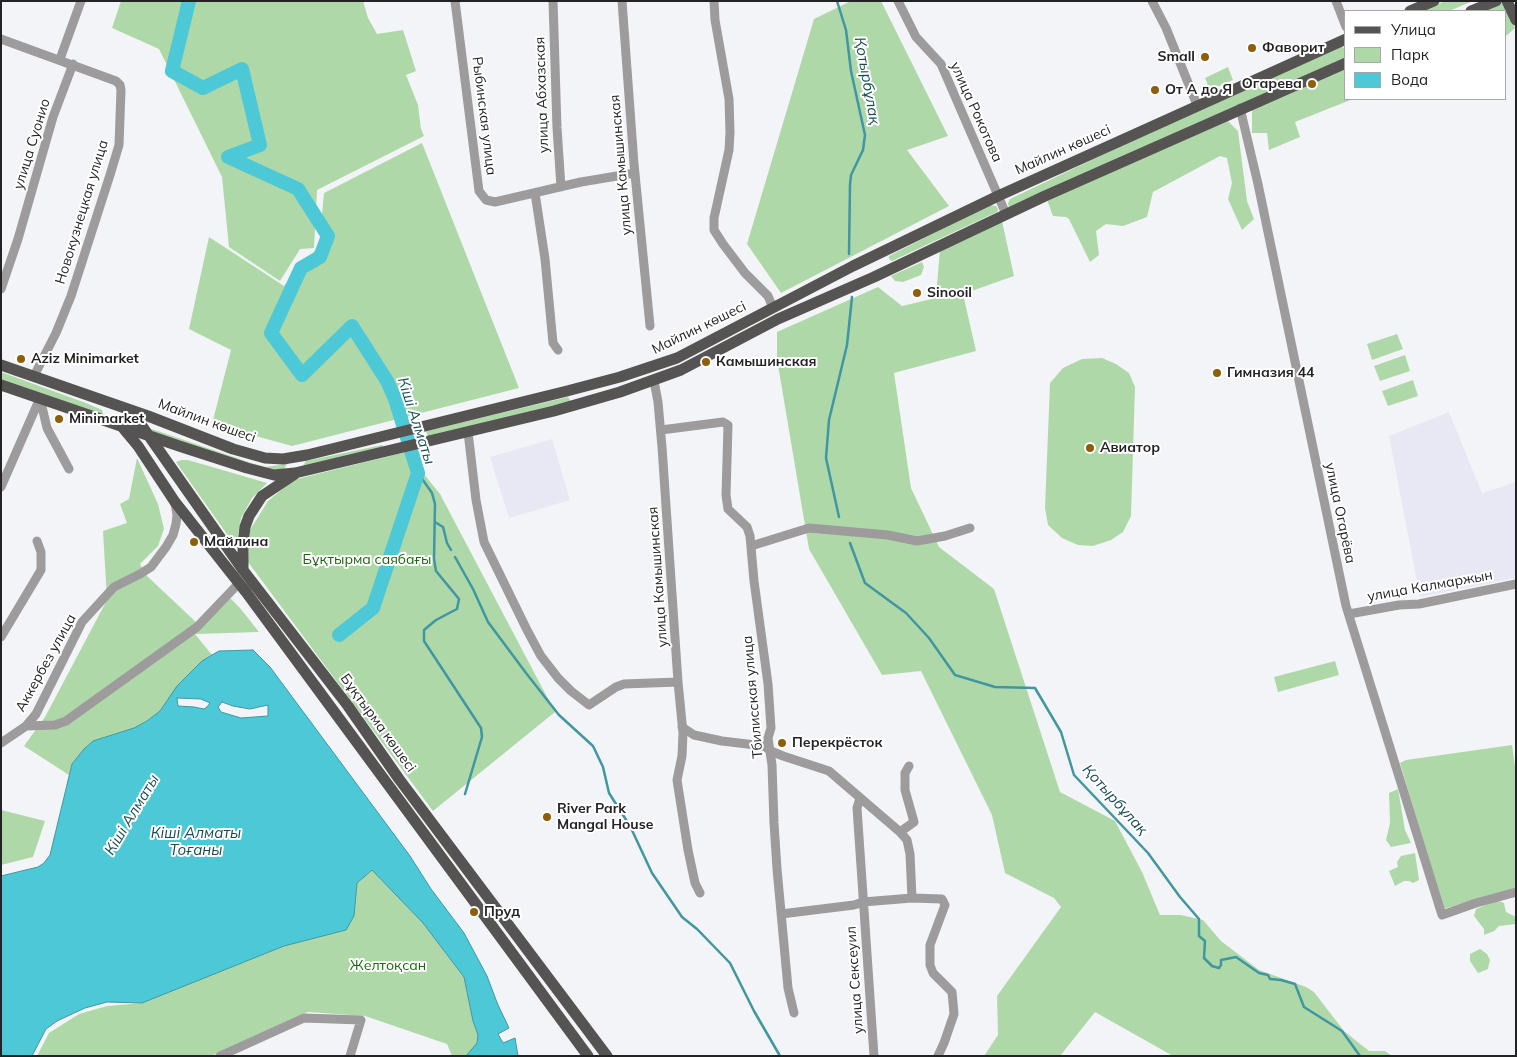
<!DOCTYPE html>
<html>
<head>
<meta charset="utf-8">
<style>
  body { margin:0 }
  #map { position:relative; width:1517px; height:1057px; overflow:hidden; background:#f3f4f7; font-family:Mulish,sans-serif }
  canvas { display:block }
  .frame { position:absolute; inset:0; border:2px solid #232325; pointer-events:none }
  .legend { position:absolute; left:1344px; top:10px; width:162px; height:90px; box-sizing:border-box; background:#fff; border:1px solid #a7a7a8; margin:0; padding:6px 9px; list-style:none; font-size:15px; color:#232325 }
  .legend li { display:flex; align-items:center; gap:10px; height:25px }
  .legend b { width:25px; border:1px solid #a7a7a8 }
</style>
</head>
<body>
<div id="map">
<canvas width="1517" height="1057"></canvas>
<div class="frame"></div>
<ul class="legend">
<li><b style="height:6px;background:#565353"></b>Улица</li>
<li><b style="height:14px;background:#afd8a9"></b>Парк</li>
<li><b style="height:14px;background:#4dc8d6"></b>Вода</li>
</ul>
</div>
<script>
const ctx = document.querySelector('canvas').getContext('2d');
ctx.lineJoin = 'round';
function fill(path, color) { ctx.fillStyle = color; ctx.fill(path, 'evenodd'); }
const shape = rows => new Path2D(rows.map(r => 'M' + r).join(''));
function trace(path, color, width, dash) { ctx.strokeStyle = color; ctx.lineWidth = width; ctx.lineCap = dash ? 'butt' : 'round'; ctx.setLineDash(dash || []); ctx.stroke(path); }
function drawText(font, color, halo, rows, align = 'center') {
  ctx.font = font + ' Mulish,sans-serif'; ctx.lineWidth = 4; ctx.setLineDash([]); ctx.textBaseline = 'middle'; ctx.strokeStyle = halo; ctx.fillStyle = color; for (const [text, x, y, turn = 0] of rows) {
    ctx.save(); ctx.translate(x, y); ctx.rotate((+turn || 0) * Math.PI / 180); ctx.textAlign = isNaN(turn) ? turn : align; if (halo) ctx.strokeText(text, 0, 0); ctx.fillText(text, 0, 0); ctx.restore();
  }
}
const built = shape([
  [1449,412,1482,493,1516,482,1516,578,1420,597,1389,436],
  [552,439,570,500,509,518,490,457]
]);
const green = shape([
  [121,1,363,1,368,18,377,34,403,30,416,71,406,75,418,105,421,129,424,136,317,190,314,248,300,249,280,281,229,247,222,177,159,49,112,28],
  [851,1,881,1,948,136,907,150,949,206,781,293,747,244,814,19],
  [1445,1,1473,1,1449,11,1422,11],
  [1503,2,1515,28,1506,36,1506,11,1480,11],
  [1340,46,1344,48,1346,51,1346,57,1210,120,1009,208,1008,203,1010,199,1219,99],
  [1228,67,1233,80,1210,90,1205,78],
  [1346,68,1346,99,1353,99,1295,122,1300,137,1269,150,1267,133,1252,133,1252,108],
  [1228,121,1238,131,1247,201,1254,219,1242,230,1228,199,1232,183,1227,158,1220,156,1153,192,1147,217,1123,226,1106,224,1096,231,1099,255,1090,262,1069,219,1066,217,1053,216,1047,200],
  [422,143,519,388,292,446,212,424,231,350,189,329,209,237,284,286,319,246,324,193],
  [989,205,996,206,998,209,997,212,892,261,889,259,889,256],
  [1002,221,1014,276,963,294,976,351,894,373,911,488,939,547,994,589,1060,792,1115,821,1142,872,1160,915,1181,915,1203,920,1221,941,1259,970,1306,987,1314,992,1344,1031,1369,1051,1385,1051,1392,1056,1173,1056,1095,1012,1060,1056,984,1056,998,1035,997,996,1061,907,1054,898,1005,873,992,815,921,671,882,675,809,549,777,359,777,332,878,287,902,306,936,298,940,249],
  [922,262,924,267,921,275,903,282,895,281,891,276],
  [1397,334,1403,349,1372,360,1367,344],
  [1405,355,1410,371,1380,381,1374,366],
  [1102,358,1116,364,1129,373,1135,387,1131,516,1123,532,1111,540,1093,546,1078,545,1062,538,1048,525,1045,508,1050,383,1063,368,1082,359],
  [1,372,86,403,102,410,103,413,102,414,1,382],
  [1413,380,1418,396,1388,406,1382,391],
  [568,397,571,402,428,437,426,431],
  [152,429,254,464,265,467,287,464,283,471,275,471,151,433,150,430],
  [382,445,385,448,301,469,306,461],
  [406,452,440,494,555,712,433,811,248,562,250,530,268,501,293,480],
  [137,458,158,504,164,529,158,546,140,564,147,576,198,624,230,598,240,608,259,632,195,634,212,655,202,661,173,692,160,711,147,721,134,728,93,741,84,749,72,764,69,775,24,746,45,717,107,600,103,531,127,523,120,504,129,499],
  [181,460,188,460,267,483,252,498,241,518,236,547,176,462],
  [1335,661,1339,675,1278,692,1274,677],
  [1512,745,1516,773,1516,888,1443,909,1400,763,1406,760],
  [1398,789,1405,830,1411,843,1391,847,1386,840,1390,823,1389,793],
  [1,810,45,821,33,857,1,865],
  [1415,853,1419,880,1413,883,1409,881,1404,881,1395,886,1389,871,1398,867,1397,862,1401,856],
  [372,870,423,923,464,977,473,1021,478,1035,477,1043,467,1056,452,1056,447,1044,365,1016,308,1012,211,1056,37,1056,49,1033,79,1014,107,1006,142,1003,284,946,346,930,354,916,357,883],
  [1497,900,1504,903,1506,912,1516,917,1516,924,1499,926,1494,931,1484,935,1484,929,1474,916,1476,909],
  [1480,949,1487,954,1490,960,1488,969,1478,973,1470,961,1470,954]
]);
const water = shape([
  [253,650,270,667,410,856,431,889,464,933,487,976,498,1005,509,1028,498,1034,503,1043,515,1038,518,1056,466,1056,477,1043,478,1035,473,1021,464,977,423,923,372,870,357,883,354,916,346,930,284,946,142,1003,107,1002,85,1008,57,1021,46,1029,32,1056,1,1056,1,876,38,867,44,863,50,855,72,764,84,749,93,741,134,728,147,721,160,711,177,686,202,661,212,655,219,651,253,650],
  [177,698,201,699,210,703,207,707,204,709,194,707,178,706,177,698],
  [222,702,233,706,250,709,268,705,268,716,241,718,221,712,218,707,222,702]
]);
const stream = shape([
  [837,1,846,30,851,71,865,135,863,150,851,175,850,185,849,254],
  [418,473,432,493,435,504,434,559,436,571,459,599,457,609,436,620,424,630,424,641,481,728,482,737,465,794],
  [839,517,826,458,829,420,847,345,852,297],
  [435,522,443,527,447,543,451,550],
  [850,543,865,583,906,613,929,638,955,675,995,687,1035,688,1061,732,1074,775,1148,853,1180,897,1199,919,1199,936,1205,941,1204,958,1212,966,1219,968,1221,965,1221,960,1236,957,1259,973,1268,975,1270,979,1281,980,1295,984,1304,1007,1342,1031,1360,1056],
  [455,557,473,589,488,622,526,673,559,715,593,746,603,767,609,793,630,826,652,873,682,917,697,929,730,963,754,1011,780,1056]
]);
const river = shape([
  [189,1,172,71,203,88,242,69,260,145,228,157,298,189,328,236,320,257,301,268,271,333,302,375,352,326,387,381,395,399,418,473,373,608,339,635]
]);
const minor = shape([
  [455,1,479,191,486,200,495,202,581,182,635,173],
  [553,1,557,128,561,187],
  [622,1,634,164,650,326],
  [714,1,715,20,729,99,730,132,729,150,714,218,714,230,723,244,745,273,768,296,773,308],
  [898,1,916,37,941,64,1006,214],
  [1152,1,1166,28,1197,105],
  [1336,1,1346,27],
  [1,39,116,81,120,85,121,90,119,145,110,175,71,296,56,333,34,376],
  [60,59,81,1],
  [1240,108,1258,184,1346,606,1442,915,1476,903,1516,892],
  [535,193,545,259,553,343,558,350],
  [1,289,18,239,53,117,73,64],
  [661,430,723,422,728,425,726,495,728,509,747,527,750,536,754,581,768,684,771,728,768,738,772,765,774,823,777,869,788,988,794,1013],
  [468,432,476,500,484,542,526,628,541,656,558,678,571,691,589,705,616,687,624,684,678,682,662,447,658,402,654,381],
  [1,487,40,398,47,428,69,469],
  [751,546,809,528,888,535,917,541,945,536,970,528],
  [1349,614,1399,605,1419,604,1516,584],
  [1,637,41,570,41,552,37,541],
  [678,682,683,733,682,756,677,780,688,850,695,883,700,893],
  [26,726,55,725,66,721,197,627,239,583],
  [682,727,694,735,722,741,764,746,771,751,783,756,829,771,900,832,907,840,910,854,912,898],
  [1,743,26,726,36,714,82,622,114,587,140,574,151,567,166,547,173,535,176,524,177,515,175,502],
  [860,798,857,808,874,1056],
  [900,832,914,822,905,790,905,773,909,766],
  [781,914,854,905,863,902,912,898,942,899,945,905,930,945,930,965,933,973,952,992,954,1014,944,1043,938,1056],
  [220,1056,304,1018,361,1020,350,1056]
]);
const major = shape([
  [1507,1,1516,20],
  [1410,11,1434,1],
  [1471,11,1496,1],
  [1,365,148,416,233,449,265,458,283,459,307,455,567,391,620,377,677,358,853,266,998,196,1346,39],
  [1,385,179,446,247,468,274,475,295,473,554,411,620,392,681,370,778,319,874,277,1045,196,1346,63],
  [128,410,137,419,243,570,348,706,399,779,607,1056],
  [123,428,138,446,175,502,246,592,588,1056],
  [243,570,243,544,245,527,249,516,262,496,295,474]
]);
const markers = [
  [1252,48,5,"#8e5e09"],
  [1205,57,5,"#8e5e09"],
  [1312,84,5,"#8e5e09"],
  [1155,90,5,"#8e5e09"],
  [917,293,5,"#8e5e09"],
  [21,359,5,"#8e5e09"],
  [706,362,5,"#8e5e09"],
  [1217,373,5,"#8e5e09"],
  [59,419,5,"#8e5e09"],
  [1090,448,5,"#8e5e09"],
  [194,542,5,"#8e5e09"],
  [782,743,5,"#8e5e09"],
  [547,817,5,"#8e5e09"],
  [474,912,5,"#8e5e09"]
];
const poiNames = [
  ["Фаворит",1262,48],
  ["Small",1195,57,"right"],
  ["Огарева",1302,84,"right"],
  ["От А до Я",1165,90],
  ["Sinooil",927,293],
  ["Aziz Minimarket",31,359],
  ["Камышинская",716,362],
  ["Гимназия 44",1227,373],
  ["Minimarket",69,419],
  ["Авиатор",1100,448],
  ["Майлина",204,542],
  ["Перекрёсток",792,743],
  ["River Park",557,809],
  ["Mangal House",557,825],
  ["Пруд",484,912]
];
const streetNames = [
  ["улица Абхазская",542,95,-92],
  ["улица Рокотова",976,112,66],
  ["Рыбинская улица",484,116,83],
  ["улица Суонио",32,144,-73],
  ["Майлин көшесі",1063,150,-24],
  ["улица Камышинская",621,165,-95],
  ["Новокузнецкая улица",82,212,-73],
  ["Майлин көшесі",699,328,-26],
  ["Майлин көшесі",207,421,20],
  ["улица Огарёва",1340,513,78],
  ["улица Камышинская",658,577,-94],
  ["улица Калмаржын",1430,586,-10],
  ["Аккербез улица",46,663,-61],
  ["Тбилисская улица",753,697,-95],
  ["Бұқтырма көшесі",378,723,54],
  ["улица Сексеуил",855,980,-94]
];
const parkNames = [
  ["Бұқтырма саябағы",367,560],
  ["Желтоқсан",388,966]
];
const waterNames = [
  ["Қотырбұлақ",867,81,80],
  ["Кіші Алматы",416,421,72],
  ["Қотырбұлақ",1115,800,48],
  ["Кіші Алматы",132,815,-59],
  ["Кіші Алматы",196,833],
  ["Тоғаны",196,850]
];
fill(built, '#e7e8f3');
fill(green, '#afd8a9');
fill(water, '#4dc8d6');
trace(water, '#4096a1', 1);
trace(stream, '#4096a1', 2.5);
trace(river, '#4dc8d6', 14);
trace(minor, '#9d9b9b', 9);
trace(major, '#565353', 11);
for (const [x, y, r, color] of markers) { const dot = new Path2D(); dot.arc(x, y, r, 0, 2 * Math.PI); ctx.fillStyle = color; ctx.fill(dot); trace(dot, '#fff', 2); }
drawText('bold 14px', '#232325', '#fff', poiNames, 'left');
drawText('14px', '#232325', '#fff', streetNames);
drawText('14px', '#1b660e', '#fff', parkNames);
drawText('italic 15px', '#174c53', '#fff', waterNames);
</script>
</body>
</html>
